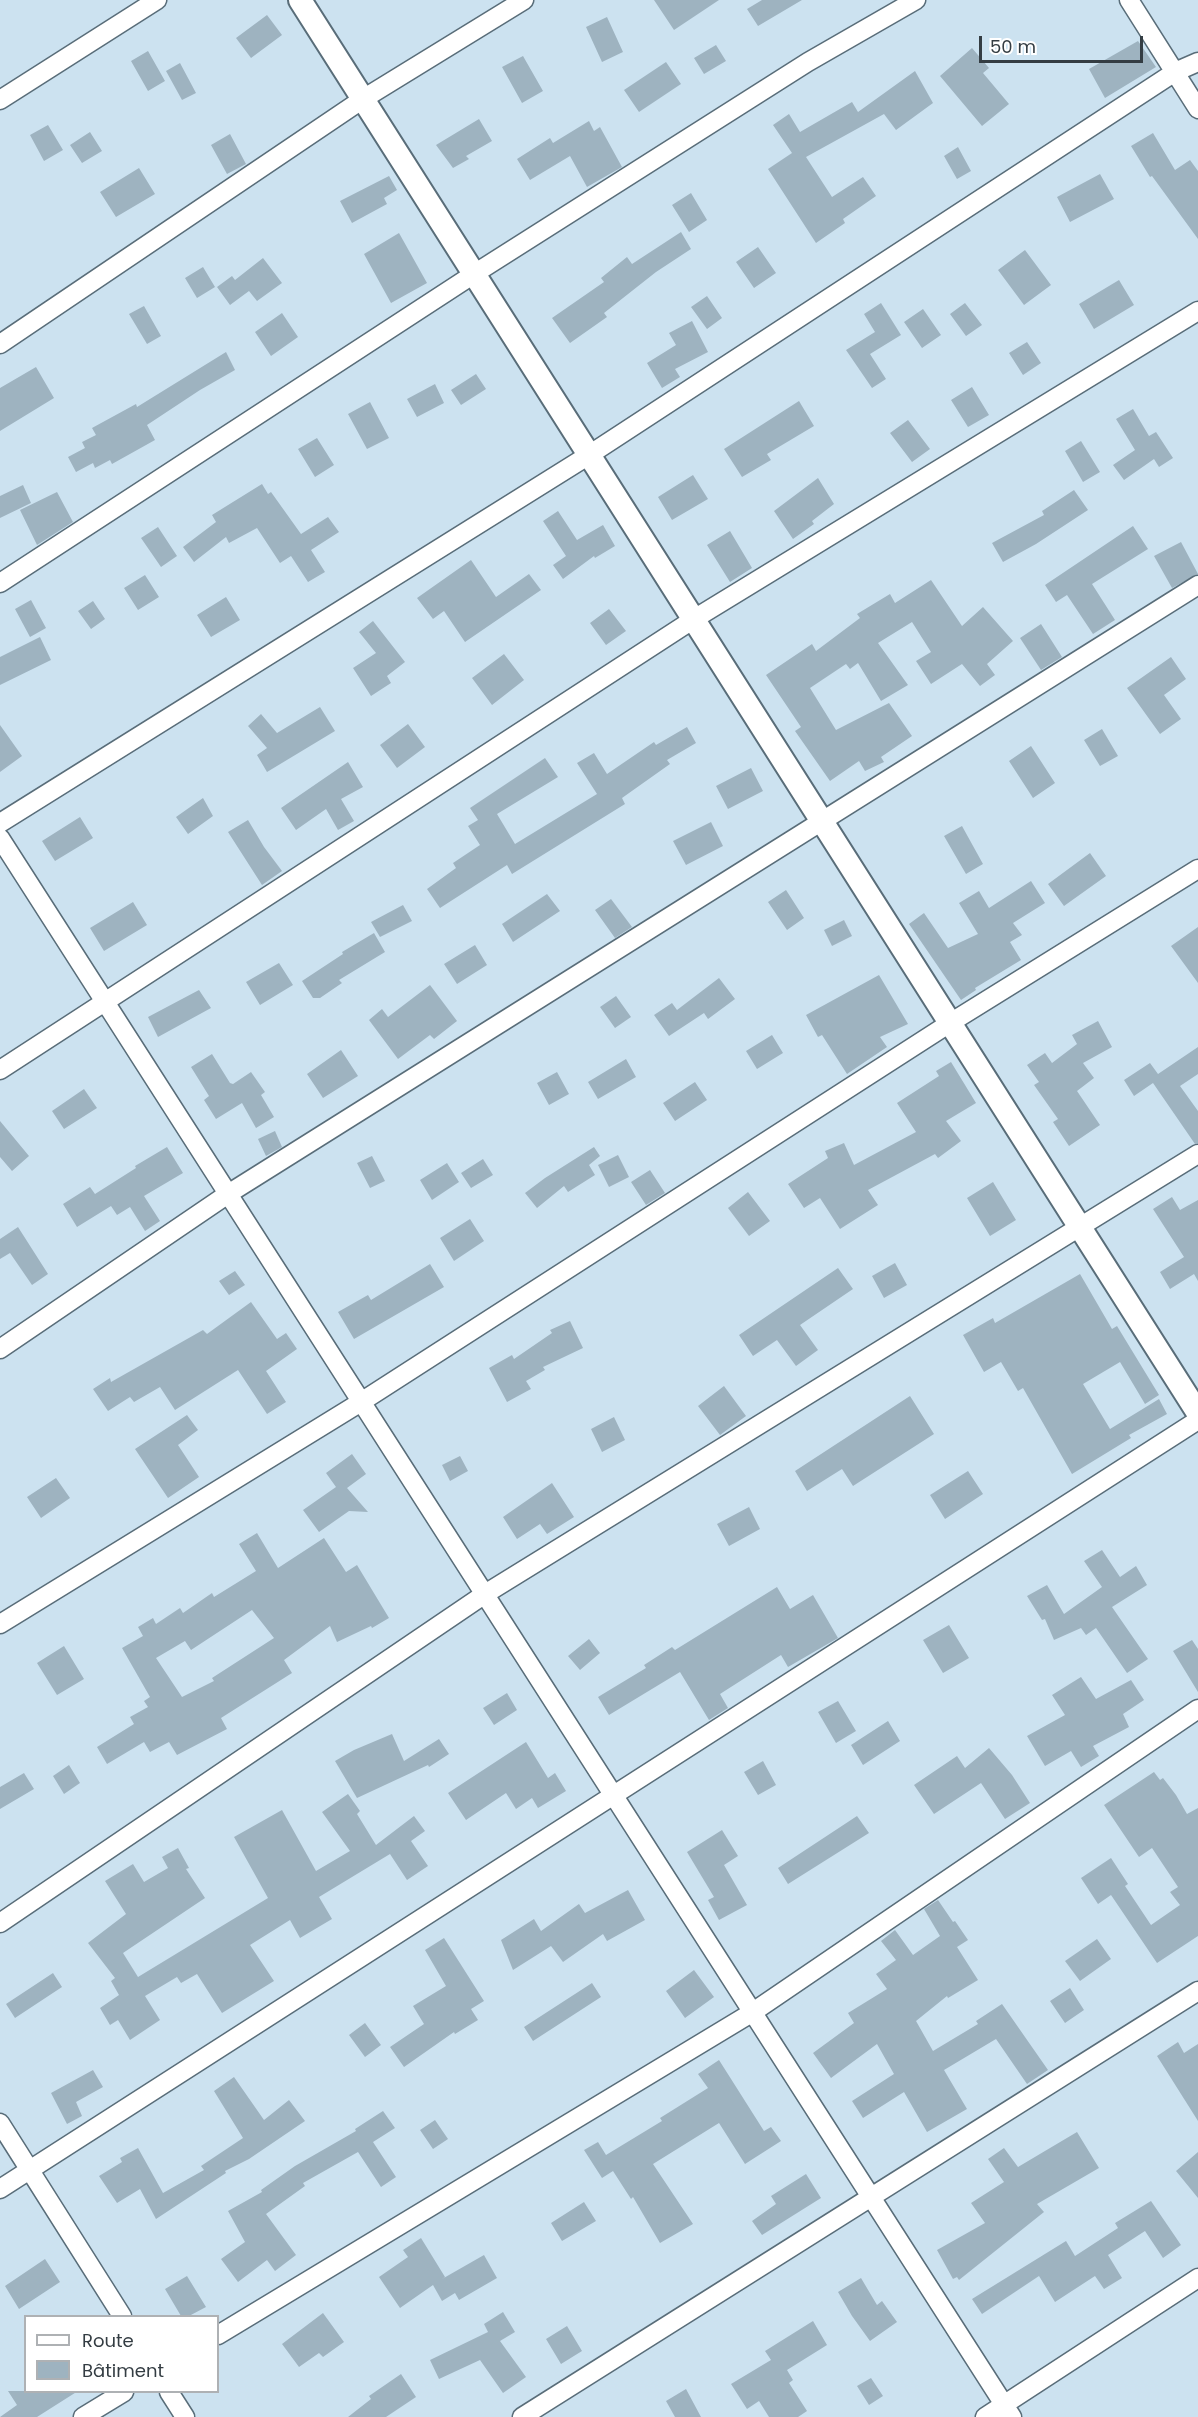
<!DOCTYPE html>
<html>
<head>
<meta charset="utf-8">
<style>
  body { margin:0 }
  #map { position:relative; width:1198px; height:2417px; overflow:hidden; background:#cce2f0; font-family:Poppins,sans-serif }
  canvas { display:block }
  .legend { position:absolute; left:24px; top:2315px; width:195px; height:78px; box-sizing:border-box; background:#fff; border:2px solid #aeb1b4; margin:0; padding:8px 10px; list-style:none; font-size:18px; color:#343d43 }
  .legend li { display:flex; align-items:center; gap:12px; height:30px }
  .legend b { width:30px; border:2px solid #aeb1b4 }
  .scale { position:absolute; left:979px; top:36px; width:164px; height:27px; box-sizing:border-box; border:3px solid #343d43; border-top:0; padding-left:8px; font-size:18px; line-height:21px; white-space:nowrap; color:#343d43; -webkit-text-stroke:4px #fff; paint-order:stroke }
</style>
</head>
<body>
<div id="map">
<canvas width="1198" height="2417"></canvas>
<ul class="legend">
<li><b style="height:8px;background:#fff"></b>Route</li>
<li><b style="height:16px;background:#9eb3c0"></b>Bâtiment</li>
</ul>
<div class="scale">50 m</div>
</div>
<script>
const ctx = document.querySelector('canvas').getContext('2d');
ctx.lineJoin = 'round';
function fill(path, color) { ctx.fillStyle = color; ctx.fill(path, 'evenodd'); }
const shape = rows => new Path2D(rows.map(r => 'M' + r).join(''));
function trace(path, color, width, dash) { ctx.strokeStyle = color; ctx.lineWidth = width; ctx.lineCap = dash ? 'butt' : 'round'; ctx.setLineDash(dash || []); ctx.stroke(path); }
const building = shape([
  [654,0,719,0,674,30],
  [762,0,802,0,758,26,747,9],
  [267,15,282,35,251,58,236,38],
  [607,17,623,52,602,62,586,27],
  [1138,41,1156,67,1105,98,1089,69],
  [716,45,726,61,704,74,694,58],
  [972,48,989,68,983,73,1009,104,982,126,940,76],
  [148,51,165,81,148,91,131,61],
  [523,56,543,91,522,103,502,67],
  [666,62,681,84,639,112,624,90],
  [180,63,196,93,182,100,166,71],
  [915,71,933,103,896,130,884,114,806,157,832,197,863,177,876,196,843,219,845,223,816,243,768,169,792,153,773,125,789,114,800,132,852,102,858,112],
  [479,119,492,141,466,156,469,159,453,168,436,145],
  [589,121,594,131,600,127,622,167,587,187,570,156,530,180,517,159,550,138,553,143],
  [48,125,63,150,44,161,30,135],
  [90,132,102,151,82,163,70,145],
  [1153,133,1175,170,1190,160,1198,171,1198,239,1152,176,1150,177,1131,146],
  [230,134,246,164,227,174,211,145],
  [958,147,971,171,957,179,944,156],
  [139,168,155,194,116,217,100,192],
  [1100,174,1114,199,1070,222,1057,197],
  [389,176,397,190,384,198,387,204,352,223,340,201],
  [691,193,707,220,689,232,672,205],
  [681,232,691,249,656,272,604,313,607,317,570,343,552,318,604,282,601,278,627,257,632,264],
  [399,233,427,283,391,303,364,254],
  [758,247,776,273,754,288,736,262],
  [1025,250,1051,285,1024,305,998,270],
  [263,258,282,283,257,301,249,291,230,305,217,287,232,276,235,280],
  [203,267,215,287,197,298,185,278],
  [1119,280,1134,305,1094,329,1079,304],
  [707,296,722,318,707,329,691,307],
  [881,303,901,335,870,354,886,379,872,388,846,350,875,332,864,314],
  [965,303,982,325,966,336,950,314],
  [144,306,161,336,147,344,129,314],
  [923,309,941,335,922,348,904,322],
  [282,313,298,337,271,356,255,332],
  [692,321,708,352,675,369,680,377,662,388,647,363,676,345,669,333],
  [1027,342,1041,363,1023,375,1009,353],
  [226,352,235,370,200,390,147,425,155,440,112,464,110,460,95,468,93,463,76,472,68,457,85,448,82,442,96,435,92,428,136,404,137,407],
  [36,367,54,398,0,431,0,388],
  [476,374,486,389,461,405,451,390],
  [435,384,444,403,417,417,407,399],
  [972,387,989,415,968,427,951,400],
  [799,401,814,426,767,454,771,460,742,477,724,449],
  [370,402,389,438,367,449,348,414],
  [1133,409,1149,436,1156,432,1173,458,1159,467,1154,459,1124,480,1113,465,1135,450,1116,419],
  [908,420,930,449,912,462,890,433],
  [317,438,334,465,315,477,298,449],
  [1081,441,1100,472,1083,482,1065,451],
  [693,475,708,499,672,520,658,497],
  [818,478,834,504,812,521,814,524,793,539,774,511],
  [262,484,268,494,271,492,301,534,328,517,339,532,311,550,325,572,308,582,291,556,280,563,257,528,229,543,226,537,194,562,183,547,216,522,212,515],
  [23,485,31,503,0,518,0,496],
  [1074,490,1088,510,1036,544,1003,562,992,543,1044,515,1042,511],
  [57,492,73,522,37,545,20,510],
  [558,511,577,540,603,525,615,546,595,558,594,556,563,579,553,565,566,556,543,521],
  [1133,526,1148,549,1092,584,1115,620,1093,634,1067,595,1056,602,1045,585],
  [158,527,177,556,161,567,141,538],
  [730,531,752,568,730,582,707,545],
  [1181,542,1198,574,1172,588,1154,556],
  [471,560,496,597,529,574,541,590,465,642,444,611,433,619,417,598],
  [145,575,159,597,138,610,124,588],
  [931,580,962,626,983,607,1013,641,987,664,995,675,980,686,962,664,931,684,916,661,931,652,912,622,878,643,908,685,881,701,858,663,850,669,846,664,810,688,836,730,889,703,912,736,881,757,884,762,865,771,859,761,830,781,795,731,801,727,766,675,812,644,816,651,860,618,857,614,890,594,895,603],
  [226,597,240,620,211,637,197,615],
  [31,600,46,628,30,637,15,609],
  [93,601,105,619,91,629,78,611],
  [609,609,626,631,606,645,590,623],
  [373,621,405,662,387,676,391,683,371,696,353,668,376,653,359,632],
  [1041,624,1062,657,1041,670,1020,638],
  [40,637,51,660,0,685,0,657],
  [504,654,524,680,492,705,472,678],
  [1171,657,1186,679,1164,695,1181,719,1160,734,1127,688],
  [320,707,335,731,267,772,257,755,267,748,248,726,261,714,277,733],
  [408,724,425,747,397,768,380,745],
  [0,725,22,756,0,772],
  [687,727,696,743,667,760,670,764,622,798,625,804,512,874,507,865,440,908,427,889,456,868,453,863,480,845,468,826,478,820,470,808,545,758,558,777,497,814,515,844,597,794,577,763,594,753,607,774,654,742,656,745],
  [1102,729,1118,756,1100,766,1084,740],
  [1031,746,1055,783,1033,798,1009,761],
  [348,762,363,787,341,799,354,821,338,830,326,809,296,830,281,808],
  [751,768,763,791,728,809,716,786],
  [203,798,213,816,188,834,176,817],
  [80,817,93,838,55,861,42,841],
  [248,820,264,847,282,871,262,885,228,832],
  [711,822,723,846,686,865,673,841],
  [962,826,983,864,966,874,944,836],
  [1090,853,1106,876,1064,906,1048,884],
  [1031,881,1045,903,1013,923,1022,935,1010,942,1021,960,975,988,976,990,961,1000,909,924,924,913,948,948,978,934,959,903,979,891,989,908],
  [786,890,804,918,787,930,768,902],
  [547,894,560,911,513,942,502,924],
  [611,899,632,927,615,938,595,910],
  [133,902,147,925,104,951,90,928],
  [403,905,412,921,380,937,371,922],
  [844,920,852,936,832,946,824,930],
  [1198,927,1198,983,1171,946],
  [374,933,385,952,339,980,342,983,320,998,313,998,302,981,343,954,342,952],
  [475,945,487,965,457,984,444,964],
  [279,963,293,985,260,1005,246,982],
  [879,975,908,1024,880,1037,887,1047,847,1074,822,1035,818,1037,806,1015],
  [719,978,735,999,708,1019,704,1013,669,1036,654,1015,672,1003,677,1010],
  [430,985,457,1021,434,1039,430,1035,398,1059,369,1020,382,1009,388,1017],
  [199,990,211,1008,158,1037,148,1017],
  [616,996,631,1017,615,1028,600,1007],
  [1098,1021,1112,1047,1083,1063,1094,1078,1077,1091,1100,1125,1069,1146,1053,1122,1058,1119,1034,1085,1039,1082,1027,1065,1045,1053,1052,1063,1077,1044,1072,1035],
  [772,1035,783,1053,757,1069,746,1051],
  [1198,1047,1198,1074,1180,1086,1198,1111,1198,1143,1195,1144,1153,1083,1134,1096,1124,1080,1150,1063,1158,1074],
  [341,1050,358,1076,323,1098,307,1074],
  [212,1054,230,1083,233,1084,251,1072,265,1092,261,1095,274,1117,256,1128,242,1103,216,1119,204,1100,209,1096,191,1067],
  [626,1059,636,1077,598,1099,588,1082],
  [951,1062,976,1103,946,1121,961,1141,938,1158,935,1154,868,1190,878,1205,840,1229,820,1198,804,1208,788,1184,828,1158,825,1151,844,1143,854,1165,916,1132,897,1103,939,1076,936,1071],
  [557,1072,569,1094,549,1105,537,1083],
  [695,1082,707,1100,675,1121,663,1103],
  [84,1089,97,1108,64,1129,52,1111],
  [0,1121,29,1156,12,1171,0,1157],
  [275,1131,282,1147,266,1156,258,1139],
  [167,1147,183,1173,144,1196,160,1221,145,1231,130,1207,117,1215,111,1206,77,1227,63,1204,90,1187,95,1194,136,1168,135,1166],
  [594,1147,600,1156,589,1165,595,1175,568,1192,564,1186,537,1208,525,1193,545,1178],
  [618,1155,629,1177,609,1187,598,1165],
  [372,1156,385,1181,370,1188,357,1163],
  [483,1159,493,1175,471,1188,461,1173],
  [447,1163,459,1182,432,1200,420,1180],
  [650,1170,665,1193,646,1205,631,1182],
  [993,1182,1016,1220,990,1236,967,1198],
  [748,1192,770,1221,749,1236,728,1208],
  [1172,1197,1180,1210,1198,1200,1198,1281,1194,1274,1170,1289,1160,1272,1184,1257,1153,1209],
  [470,1219,484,1241,454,1261,440,1238],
  [18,1227,48,1274,32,1285,10,1253,0,1259,0,1239],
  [895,1263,907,1285,884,1298,872,1276],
  [430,1264,444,1287,354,1339,338,1312,368,1295,371,1300],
  [838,1268,853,1289,800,1325,818,1350,796,1366,777,1340,753,1356,739,1335],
  [235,1271,245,1285,229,1295,219,1281],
  [1080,1274,1112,1329,1117,1326,1159,1395,1145,1404,1120,1362,1083,1384,1110,1429,1159,1399,1167,1414,1129,1435,1131,1438,1072,1474,1023,1388,1018,1391,1001,1362,984,1372,963,1335,993,1318,995,1323],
  [251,1302,277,1339,286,1333,297,1349,266,1371,286,1402,267,1414,238,1370,175,1410,160,1387,134,1402,130,1397,108,1411,93,1389,110,1378,111,1382,203,1330,207,1334],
  [570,1321,583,1348,543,1367,545,1370,526,1381,531,1389,507,1402,489,1368,512,1355,514,1359,552,1333,550,1330],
  [724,1386,746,1416,720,1435,698,1406],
  [910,1396,934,1434,853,1486,842,1469,807,1491,795,1471],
  [187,1415,198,1430,178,1445,199,1477,168,1498,135,1449],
  [614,1417,625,1440,602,1452,591,1429],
  [352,1454,366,1474,347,1488,368,1512,349,1511,319,1532,303,1510,336,1487,326,1473],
  [460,1456,468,1471,450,1481,442,1465],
  [968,1471,983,1494,945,1519,930,1495],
  [56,1478,70,1498,41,1518,27,1497],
  [552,1483,574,1517,547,1534,540,1524,517,1539,503,1517],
  [749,1507,760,1529,729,1546,717,1524],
  [257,1533,278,1568,324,1538,346,1572,357,1565,389,1618,372,1628,371,1626,337,1642,330,1626,284,1660,292,1673,221,1718,227,1729,177,1755,169,1742,150,1752,144,1742,107,1764,97,1747,134,1724,130,1717,148,1707,144,1701,150,1697,122,1648,143,1636,138,1627,153,1618,156,1624,180,1608,183,1613,212,1593,214,1597,256,1571,239,1544],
  [252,1610,274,1638,212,1678,214,1681,182,1697,156,1658,185,1641,191,1650],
  [1102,1550,1120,1577,1136,1566,1147,1585,1112,1607,1148,1659,1127,1673,1096,1628,1086,1635,1081,1628,1054,1640,1045,1619,1042,1620,1027,1596,1047,1585,1064,1614,1102,1587,1084,1561],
  [777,1587,790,1609,813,1595,838,1638,788,1667,781,1655,720,1694,728,1708,709,1720,680,1672,609,1715,598,1697,646,1668,644,1665,672,1647,675,1650],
  [949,1625,969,1658,943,1673,923,1640],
  [589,1639,600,1653,580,1670,568,1656],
  [1192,1640,1198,1649,1198,1692,1173,1651],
  [64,1646,84,1679,57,1695,37,1663],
  [1081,1677,1096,1699,1131,1680,1144,1700,1123,1714,1129,1727,1093,1746,1099,1756,1081,1767,1071,1751,1045,1766,1027,1736,1065,1715,1052,1695],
  [507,1693,517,1710,494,1725,483,1708],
  [838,1701,856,1731,836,1743,818,1712],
  [888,1721,900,1741,863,1765,851,1745],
  [392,1734,404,1761,439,1739,449,1754,429,1767,428,1765,357,1798,335,1761,354,1750],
  [526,1742,548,1778,555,1773,566,1791,538,1808,532,1798,516,1809,506,1793,466,1820,448,1793],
  [989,1748,1012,1775,1030,1803,1005,1819,981,1783,934,1814,914,1785,957,1756,965,1768],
  [763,1761,776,1785,758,1795,744,1772],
  [69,1765,80,1783,64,1794,53,1776],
  [1154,1772,1160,1780,1163,1778,1176,1795,1187,1814,1198,1808,1198,1936,1157,1963,1111,1895,1098,1904,1081,1878,1111,1858,1128,1884,1125,1886,1151,1925,1180,1905,1170,1892,1178,1887,1152,1848,1139,1857,1104,1805],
  [24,1773,34,1789,0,1809,0,1787],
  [348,1794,360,1811,357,1814,376,1845,414,1816,425,1831,411,1841,428,1866,407,1880,390,1854,319,1897,332,1919,300,1938,290,1920,250,1945,274,1981,222,2013,197,1974,181,1983,177,1977,145,1996,160,2020,130,2040,118,2020,110,2025,100,2008,119,1995,111,1981,115,1978,88,1943,126,1914,105,1881,133,1864,144,1882,168,1868,162,1857,178,1848,189,1868,186,1869,205,1898,123,1953,138,1977,268,1898,234,1837,282,1810,316,1871,350,1851,322,1812],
  [857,1816,869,1833,788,1884,778,1868],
  [722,1830,738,1856,724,1865,747,1905,719,1920,708,1900,714,1897,687,1852],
  [628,1890,645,1920,607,1941,603,1934,563,1962,551,1946,513,1970,501,1940,534,1919,541,1931,579,1904,585,1913],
  [938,1900,953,1922,955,1921,968,1940,957,1947,978,1980,948,1998,947,1996,916,2021,933,2051,978,2024,976,2021,1002,2004,1048,2070,1027,2084,996,2039,944,2070,967,2109,927,2132,904,2092,863,2118,852,2101,894,2074,877,2044,831,2078,813,2053,854,2023,848,2013,887,1989,876,1974,896,1960,881,1941,895,1930,913,1955,940,1936,924,1909],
  [444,1938,484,2001,471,2009,478,2020,455,2034,454,2032,404,2067,390,2047,424,2024,413,2006,446,1986,425,1950],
  [1097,1939,1111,1959,1080,1981,1065,1961],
  [694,1970,714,1997,685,2018,666,1991],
  [53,1973,62,1987,15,2018,6,2004],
  [592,1983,601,1997,533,2041,524,2027],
  [1070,1988,1084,2010,1065,2023,1050,2001],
  [365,2023,381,2045,365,2057,349,2035],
  [1178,2042,1184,2053,1198,2044,1198,2121,1157,2056],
  [719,2060,764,2131,771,2127,781,2141,745,2164,719,2123,653,2164,693,2224,660,2243,633,2197,631,2199,613,2171,602,2178,584,2150,598,2142,606,2155,662,2121,660,2118,708,2088,698,2074],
  [93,2070,103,2087,76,2102,82,2116,67,2124,51,2093],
  [234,2077,264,2120,289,2100,305,2121,249,2159,225,2171,226,2173,156,2219,140,2189,117,2203,99,2176,122,2162,120,2158,138,2148,163,2193,204,2170,201,2166,243,2138,214,2091],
  [383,2111,395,2128,373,2142,396,2177,381,2187,358,2152,303,2183,305,2186,266,2214,296,2255,275,2271,267,2260,238,2282,221,2259,245,2242,228,2211,262,2192,261,2190,295,2166,356,2131,355,2129],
  [435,2120,448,2139,433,2149,420,2130],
  [1077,2132,1099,2168,1037,2204,1044,2212,959,2280,957,2277,953,2279,937,2250,985,2223,971,2203,1004,2182,988,2159,1004,2148,1018,2167],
  [1198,2152,1198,2198,1176,2171],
  [806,2174,821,2198,762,2235,752,2221,776,2204,771,2196],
  [1151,2201,1181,2245,1163,2258,1145,2231,1108,2255,1122,2278,1104,2289,1095,2276,1055,2302,1039,2276,982,2314,972,2299,1066,2241,1075,2256,1118,2228,1115,2223],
  [584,2202,596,2221,562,2241,551,2223],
  [421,2238,445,2277,442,2279,484,2255,497,2278,459,2300,455,2293,442,2301,433,2285,400,2308,379,2277,408,2257,403,2250],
  [45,2259,60,2282,19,2309,5,2286],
  [187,2276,206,2307,189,2316,181,2316,165,2289],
  [861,2278,877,2305,882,2301,897,2322,870,2341,852,2316,838,2292],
  [503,2312,515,2332,500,2341,526,2377,503,2393,480,2360,439,2379,430,2360,488,2332,484,2324],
  [323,2313,344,2342,323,2357,319,2353,299,2367,282,2344],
  [813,2321,827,2345,787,2370,793,2380,789,2383,807,2411,798,2417,769,2417,759,2401,747,2409,731,2384,771,2360,765,2351],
  [567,2326,582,2351,561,2364,546,2339],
  [401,2374,416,2397,386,2417,348,2417,371,2399,369,2396],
  [871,2378,883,2396,869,2405,857,2386],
  [686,2389,701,2417,675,2417,666,2401],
  [8,2391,78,2391,37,2417,0,2417,17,2405]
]);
const minor = shape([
  [1129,0,1198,109],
  [0,100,157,0],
  [0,344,363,99,524,0],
  [0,583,474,274,808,62,916,0],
  [0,823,589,455,1175,72,1198,62],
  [0,838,1012,2417],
  [0,1070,694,619,1198,311],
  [0,1349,228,1194,1198,585],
  [0,1624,361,1402,950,1023,1198,869],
  [0,1923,485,1594,1198,1154],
  [0,2123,122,2316],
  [0,2189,1198,1420],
  [218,2335,753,2012,1198,1709],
  [169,2392,185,2417],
  [83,2417,124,2392],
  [522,2417,1198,1991],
  [985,2417,1198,2278]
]);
const tertiary = shape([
  [300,0,1198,1413]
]);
fill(building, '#9eb3c0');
trace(minor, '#596d79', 21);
trace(tertiary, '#596d79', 26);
trace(minor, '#fff', 18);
trace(tertiary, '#fff', 22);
</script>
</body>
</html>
